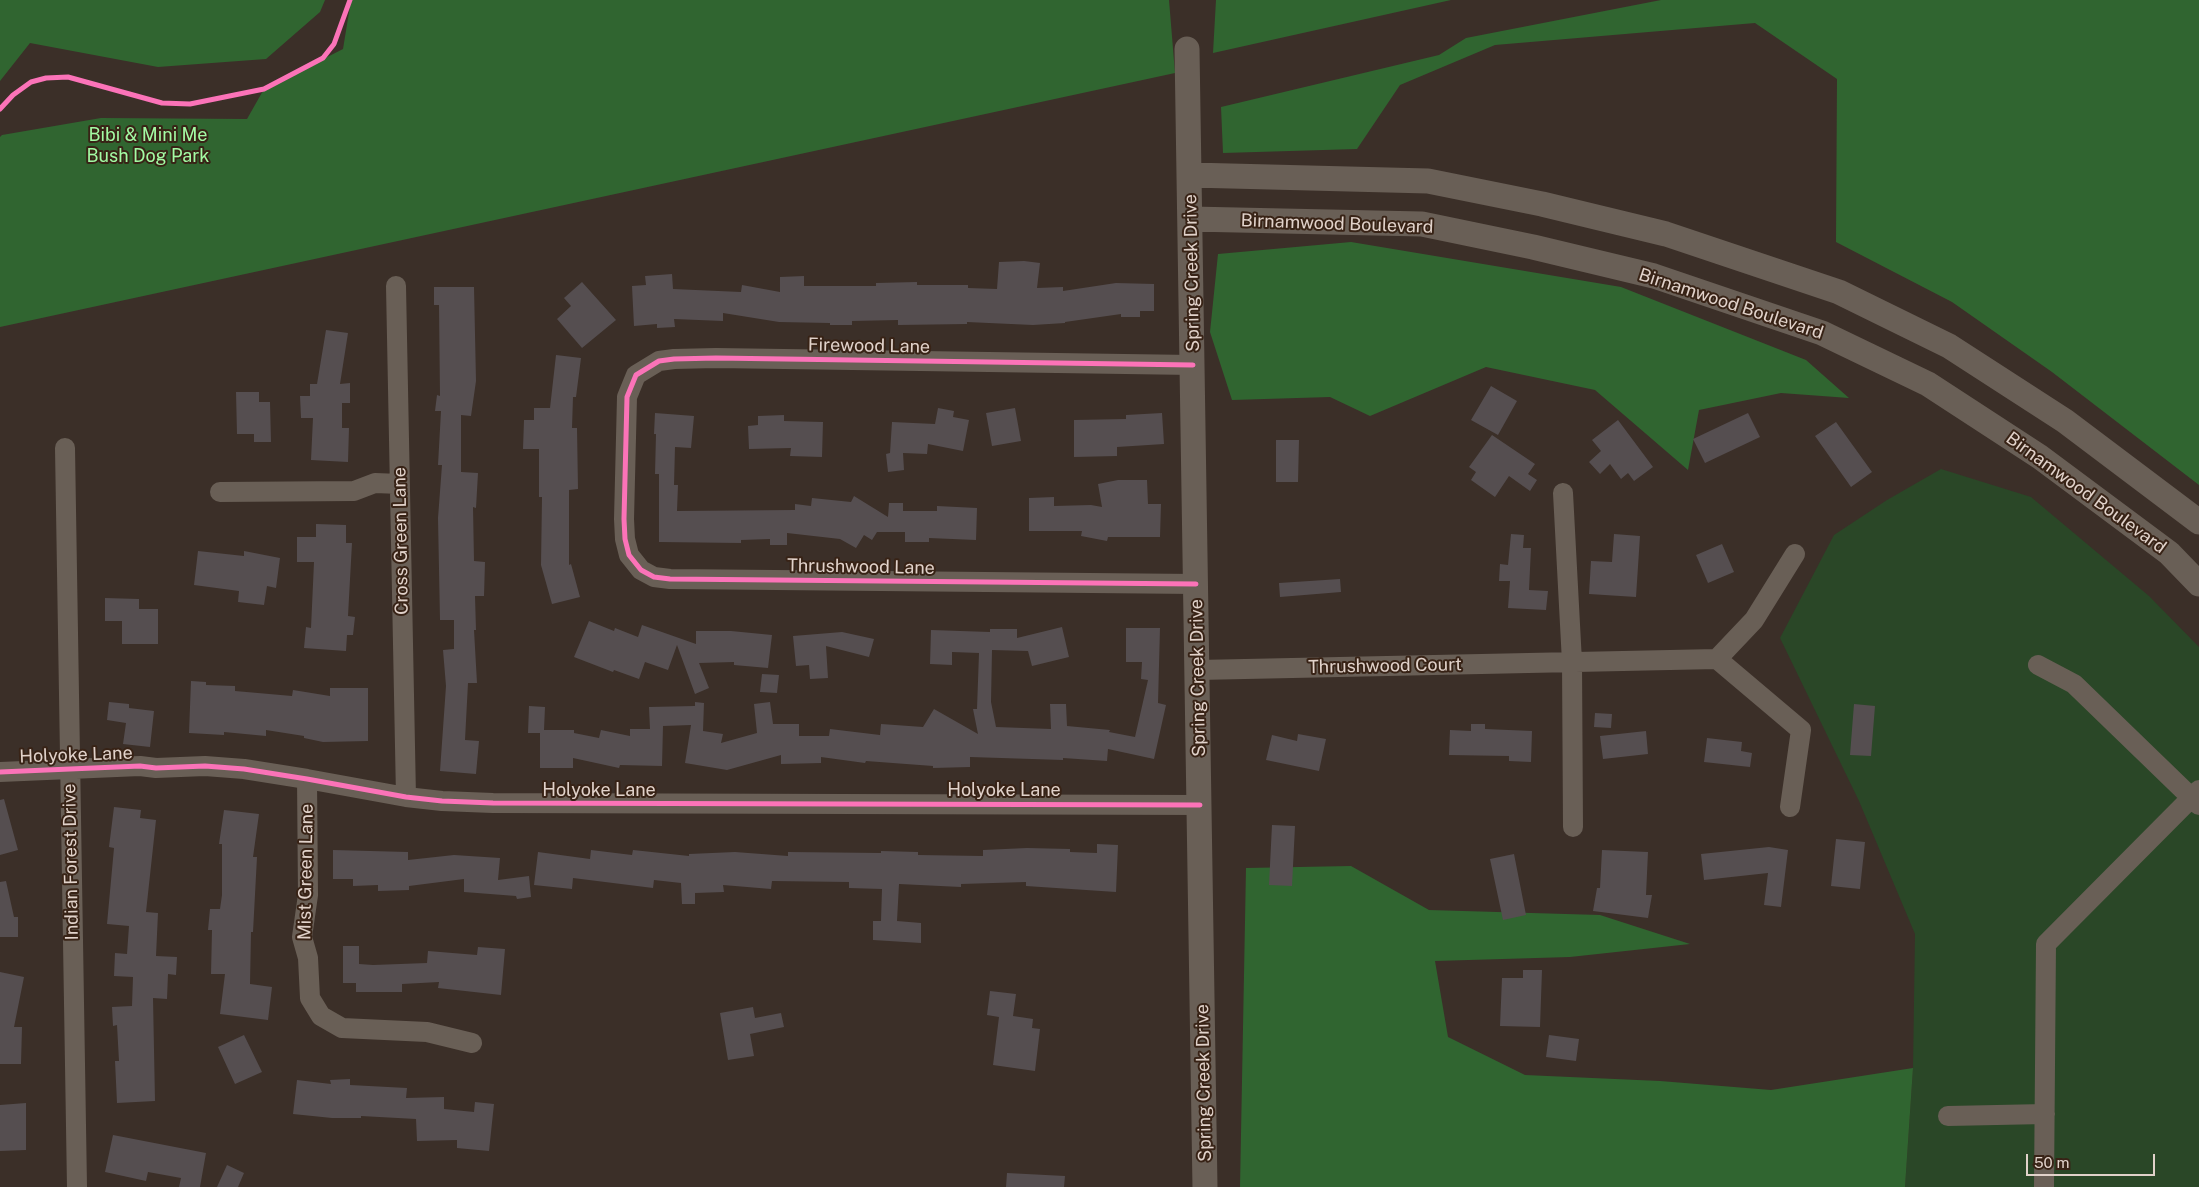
<!DOCTYPE html>
<html>
<head>
<meta charset="utf-8">
<style>
  body { margin:0 }
  #map { position:relative; width:2199px; height:1187px; overflow:hidden; background:#3b2f28; font-family:"Public Sans",sans-serif }
  canvas { display:block }
  .scale { position:absolute; left:2026px; top:1154px; width:129px; height:22px; box-sizing:border-box; border:2px solid #e1d2ca; border-top:0; padding-left:6px; font-size:15px; line-height:18px; white-space:nowrap; color:#e1d2ca; -webkit-text-stroke:4px #382316; paint-order:stroke }
</style>
</head>
<body>
<div id="map">
<canvas width="2199" height="1187"></canvas>
<div class="scale">50 m</div>
</div>
<script>
const ctx = document.querySelector('canvas').getContext('2d');
ctx.lineJoin = 'round';
function fill(path, color) { ctx.fillStyle = color; ctx.fill(path, 'evenodd'); }
const shape = rows => new Path2D(rows.map(r => 'M' + r).join(''));
function trace(path, color, width, dash) { ctx.strokeStyle = color; ctx.lineWidth = width; ctx.lineCap = dash ? 'butt' : 'round'; ctx.setLineDash(dash || []); ctx.stroke(path); }
function drawText(font, color, halo, rows, align = 'center') {
  ctx.font = font + ' "Public Sans",sans-serif'; ctx.lineWidth = 4; ctx.setLineDash([]); ctx.textBaseline = 'middle'; ctx.strokeStyle = halo; ctx.fillStyle = color; for (const [text, x, y, turn = 0] of rows) {
    ctx.save(); ctx.translate(x, y); ctx.rotate((+turn || 0) * Math.PI / 180); ctx.textAlign = isNaN(turn) ? turn : align; if (halo) ctx.strokeText(text, 0, 0); ctx.fillText(text, 0, 0); ctx.restore();
  }
}
const green = shape([
  [1941,469,2031,497,2149,596,2199,647,2199,1187,1905,1187,1913,1068,1915,934,1859,801,1780,638,1834,535,1887,500]
]);
const forest = shape([
  [0,0,325,0,320,12,266,59,158,67,30,43,0,81],
  [351,0,1169,0,1175,73,0,327,0,137,2,135,101,118,247,119,264,89,343,49],
  [1216,0,1451,0,1213,53],
  [1661,0,2199,0,2199,485,2052,372,1952,302,1836,242,1837,79,1755,23,1495,45,1400,85,1357,149,1223,153,1221,107,1439,55,1466,38],
  [1351,242,1621,287,1806,360,1849,398,1781,393,1699,410,1688,470,1595,390,1486,367,1370,416,1330,397,1232,400,1210,332,1218,254],
  [1351,866,1429,910,1600,915,1690,944,1570,957,1435,961,1448,1037,1525,1075,1660,1081,1771,1090,1913,1068,1905,1187,1240,1187,1246,868]
]);
const building = shape([
  [1024,261,1040,263,1037,288,1063,287,1063,291,1116,283,1154,284,1154,311,1140,311,1140,317,1121,317,1121,314,1065,322,1065,323,1033,325,967,322,967,324,898,325,898,320,852,321,852,325,830,325,830,323,779,322,723,313,723,321,674,319,675,327,657,328,657,324,634,326,632,286,646,285,645,276,672,274,673,289,741,292,742,285,780,292,780,277,804,276,804,286,876,286,876,283,917,282,917,285,968,285,968,288,997,289,999,262],
  [582,282,616,320,582,348,557,319,571,306,564,298],
  [434,287,474,287,476,381,471,416,461,415,461,472,478,473,476,508,473,507,474,561,485,562,484,596,475,596,476,630,474,630,477,683,468,683,465,740,479,741,476,774,440,771,446,686,443,650,454,649,454,620,440,620,438,518,442,465,438,465,441,411,435,411,437,395,440,396,439,305,434,305],
  [326,330,348,333,340,384,350,383,350,403,342,403,342,428,349,428,348,462,311,460,313,418,301,418,300,396,310,396,310,384,317,384],
  [556,355,581,358,576,397,573,397,572,428,577,428,578,489,569,490,569,565,571,564,580,597,552,604,541,565,542,497,539,497,539,449,523,449,524,420,534,420,534,408,550,408],
  [1491,386,1517,401,1498,435,1471,420],
  [236,392,259,392,259,402,270,402,271,442,254,442,254,434,237,434],
  [938,408,954,411,953,417,969,420,963,451,928,444,927,454,903,453,904,470,888,472,886,454,890,453,892,422,935,424],
  [1015,408,1021,441,992,446,986,413],
  [655,413,694,416,691,448,675,447,674,485,678,485,677,511,795,510,795,504,811,506,812,498,851,502,854,496,888,517,889,503,903,503,903,511,937,511,937,506,977,508,976,540,929,538,929,542,905,542,905,532,877,532,872,540,864,535,856,548,840,539,787,533,787,545,770,545,770,539,741,540,741,543,659,542,659,474,655,474,656,434,654,434],
  [1162,413,1164,444,1117,447,1117,456,1074,457,1074,420,1126,419,1126,415],
  [1748,413,1760,437,1705,463,1693,439],
  [784,415,784,421,823,422,822,457,790,456,791,448,749,449,748,426,758,425,758,416],
  [1618,420,1653,467,1634,481,1628,473,1621,479,1610,464,1600,474,1589,462,1601,451,1592,440],
  [1836,422,1872,472,1851,487,1815,436],
  [1492,435,1535,464,1528,474,1537,480,1530,491,1509,476,1495,497,1471,480,1476,472,1469,467],
  [1276,440,1299,440,1298,482,1276,482],
  [1118,480,1147,480,1148,504,1161,504,1160,537,1108,537,1107,541,1081,536,1082,531,1029,531,1029,498,1054,497,1054,506,1091,505,1102,507,1098,484],
  [316,524,346,525,346,543,352,543,348,616,355,617,353,635,347,635,346,651,304,648,306,627,311,628,314,562,297,562,297,537,316,537],
  [1511,534,1524,535,1523,548,1531,548,1529,590,1548,591,1546,610,1508,608,1510,581,1499,581,1500,564,1508,565],
  [1614,534,1640,536,1636,597,1589,594,1591,561,1612,562],
  [1722,544,1734,572,1708,583,1696,555],
  [198,551,244,556,244,551,280,558,276,588,267,586,264,605,238,602,239,591,194,585],
  [1340,579,1341,592,1280,597,1279,583],
  [105,598,139,599,139,609,158,609,158,644,122,644,122,621,105,621],
  [589,621,614,631,615,628,638,637,642,625,696,644,696,631,731,631,772,635,768,668,734,665,734,662,699,663,709,688,695,694,677,645,668,670,645,662,639,679,614,670,613,672,574,657],
  [1062,627,1069,657,1032,666,1028,651,992,650,991,702,996,727,1051,729,1050,704,1066,704,1067,726,1110,730,1109,732,1135,737,1148,680,1141,679,1142,662,1126,662,1126,628,1160,628,1158,703,1166,705,1154,759,1108,749,1107,761,1063,758,1063,760,970,757,970,767,933,768,933,766,866,761,865,763,821,757,821,763,781,764,781,755,727,770,685,763,691,725,663,726,662,766,620,765,619,768,573,758,573,768,540,768,540,733,528,733,529,706,545,707,544,730,574,730,574,733,599,738,601,730,630,736,630,729,650,729,649,707,695,706,695,702,704,703,703,731,723,734,721,743,757,733,754,704,770,702,773,724,799,724,799,736,829,736,830,729,880,735,881,724,923,727,934,709,978,734,973,709,977,709,979,653,952,652,952,665,930,664,931,630,990,632,990,629,1017,629,1017,638],
  [842,632,874,639,869,657,826,646,828,678,810,679,809,665,796,666,793,636],
  [762,674,779,675,777,693,760,692],
  [191,681,206,682,206,685,235,686,235,691,292,696,293,690,330,696,330,688,368,688,368,741,323,742,304,738,304,736,266,730,266,736,224,732,224,735,189,733],
  [109,702,129,704,129,708,154,711,150,747,123,744,126,723,107,720],
  [1854,704,1875,706,1871,756,1850,755],
  [1595,713,1612,714,1611,728,1594,727],
  [1471,724,1485,724,1485,729,1532,731,1531,762,1509,761,1509,756,1449,755,1450,730,1471,731],
  [1646,731,1648,754,1603,759,1600,736],
  [1298,734,1326,739,1319,771,1266,760,1272,735,1297,741],
  [1707,738,1742,742,1741,751,1752,753,1750,767,1704,762],
  [4,799,18,850,0,855,0,800],
  [114,807,141,810,140,818,156,820,146,912,158,913,156,956,177,957,176,975,168,974,167,999,153,998,155,1101,117,1103,115,1061,119,1061,117,1025,113,1026,112,1007,132,1006,133,977,114,976,115,953,127,954,129,926,107,924,114,848,109,847],
  [224,810,259,814,253,857,257,857,253,932,251,932,250,984,272,987,268,1020,220,1014,225,974,211,974,212,930,208,930,210,909,220,909,222,895,222,844,219,844],
  [1272,825,1295,826,1292,886,1269,885],
  [1836,839,1865,842,1860,889,1831,886],
  [1097,844,1118,845,1116,892,1026,886,1026,882,961,884,961,887,899,884,897,921,921,923,921,943,873,940,873,921,881,921,882,889,849,888,849,882,772,881,771,889,723,885,724,892,695,893,695,904,682,904,681,883,654,880,653,888,573,878,572,889,534,885,538,852,590,859,591,850,632,855,633,850,689,856,689,854,735,852,788,856,788,852,881,853,881,851,918,852,918,855,983,856,983,850,1027,848,1070,849,1070,852,1097,853],
  [1769,847,1788,850,1781,907,1764,905,1768,873,1704,880,1701,854],
  [333,850,408,852,408,860,454,855,500,858,498,880,529,876,531,897,517,899,516,896,464,892,464,879,409,886,409,890,378,891,378,885,353,886,353,879,333,879],
  [1602,850,1648,852,1646,895,1652,895,1648,918,1593,911,1597,888,1600,888],
  [1514,854,1526,915,1503,920,1490,859],
  [6,881,14,917,18,917,18,937,0,937,0,882],
  [343,946,359,946,359,964,373,965,427,963,428,951,477,955,478,947,505,949,501,995,438,988,439,982,402,984,402,992,356,992,356,983,343,983],
  [1523,970,1542,970,1540,1027,1500,1026,1502,978,1523,978],
  [0,972,24,977,14,1027,22,1027,21,1064,0,1064],
  [990,991,1016,994,1013,1016,1033,1019,1032,1028,1040,1029,1035,1071,993,1065,999,1017,987,1015],
  [753,1007,755,1018,781,1013,784,1027,750,1034,754,1056,728,1060,720,1013],
  [244,1035,262,1072,235,1084,218,1047],
  [1549,1035,1579,1039,1576,1061,1546,1057],
  [350,1079,350,1085,407,1088,406,1098,444,1097,444,1109,474,1112,475,1102,494,1104,489,1151,457,1148,457,1140,417,1141,416,1119,361,1116,361,1118,332,1118,293,1114,297,1080,331,1084,330,1080],
  [26,1103,26,1150,0,1151,0,1105],
  [113,1135,206,1153,200,1187,179,1187,181,1178,148,1172,146,1181,105,1172],
  [227,1165,244,1173,238,1187,217,1187],
  [1007,1173,1065,1176,1064,1187,1006,1187]
]);
const minor = shape([
  [396,286,406,797],
  [1193,365,716,358,674,359,659,361,636,375,627,397,624,519,625,539,629,555,641,570,654,577,670,579,1196,584],
  [65,448,77,1187],
  [220,492,354,491,375,483,400,484],
  [1563,493,1572,662,1573,827],
  [1717,659,1754,620,1795,554],
  [2038,665,2074,684,2199,805],
  [1198,670,1717,659,1801,730,1790,807],
  [0,772,140,766,156,768,205,766,244,769,307,779,406,797,442,801,493,803,1200,805],
  [307,779,308,895,302,937,308,958,310,998,321,1016,342,1028,427,1032,472,1043],
  [1948,1116,2045,1114],
  [2044,1187,2046,944,2199,790]
]);
const tertiary = shape([
  [1187,49,1205,1187],
  [1191,175,1428,181,1542,204,1666,234,1839,292,1949,346,2065,421,2199,522],
  [1191,219,1422,224,1533,247,1654,276,1822,333,1928,384,2040,457,2169,553,2199,584]
]);
const cycleway = shape([
  [0,109,13,95,31,82,46,78,68,77,162,103,190,104,264,89,323,58,334,44,350,0],
  [1193,365,716,358,674,359,659,361,636,375,627,397,624,519,625,539,629,555,641,570,654,577,670,579,1196,584],
  [0,772,140,766,156,768,205,766,244,769,307,779,406,797,442,801,493,803,1200,805]
]);
const parkNames = [
  ["Bibi & Mini Me",148,135],
  ["Bush Dog Park",148,156]
];
const streetNames = [
  ["Birnamwood Boulevard",1337,224,2],
  ["Spring Creek Drive",1192,273,-91],
  ["Birnamwood Boulevard",1731,304,18],
  ["Firewood Lane",869,346,1],
  ["Birnamwood Boulevard",2086,493,36],
  ["Cross Green Lane",401,541,-91],
  ["Thrushwood Lane",861,567,1],
  ["Thrushwood Court",1385,666,-1],
  ["Spring Creek Drive",1198,678,-91],
  ["Holyoke Lane",76,755,-2],
  ["Holyoke Lane",599,790],
  ["Holyoke Lane",1004,790],
  ["Indian Forest Drive",71,862,-91],
  ["Mist Green Lane",306,872,-89],
  ["Spring Creek Drive",1204,1083,-91]
];
fill(green, '#2a4727');
fill(forest, '#306530');
fill(building, '#554e50');
trace(minor, '#695f56', 20);
trace(tertiary, '#695f56', 25);
trace(cycleway, '#fb73b8', 5);
drawText('18px', '#a3fba4', '#382316', parkNames);
drawText('18px', '#e1d2ca', '#382316', streetNames);
</script>
</body>
</html>
